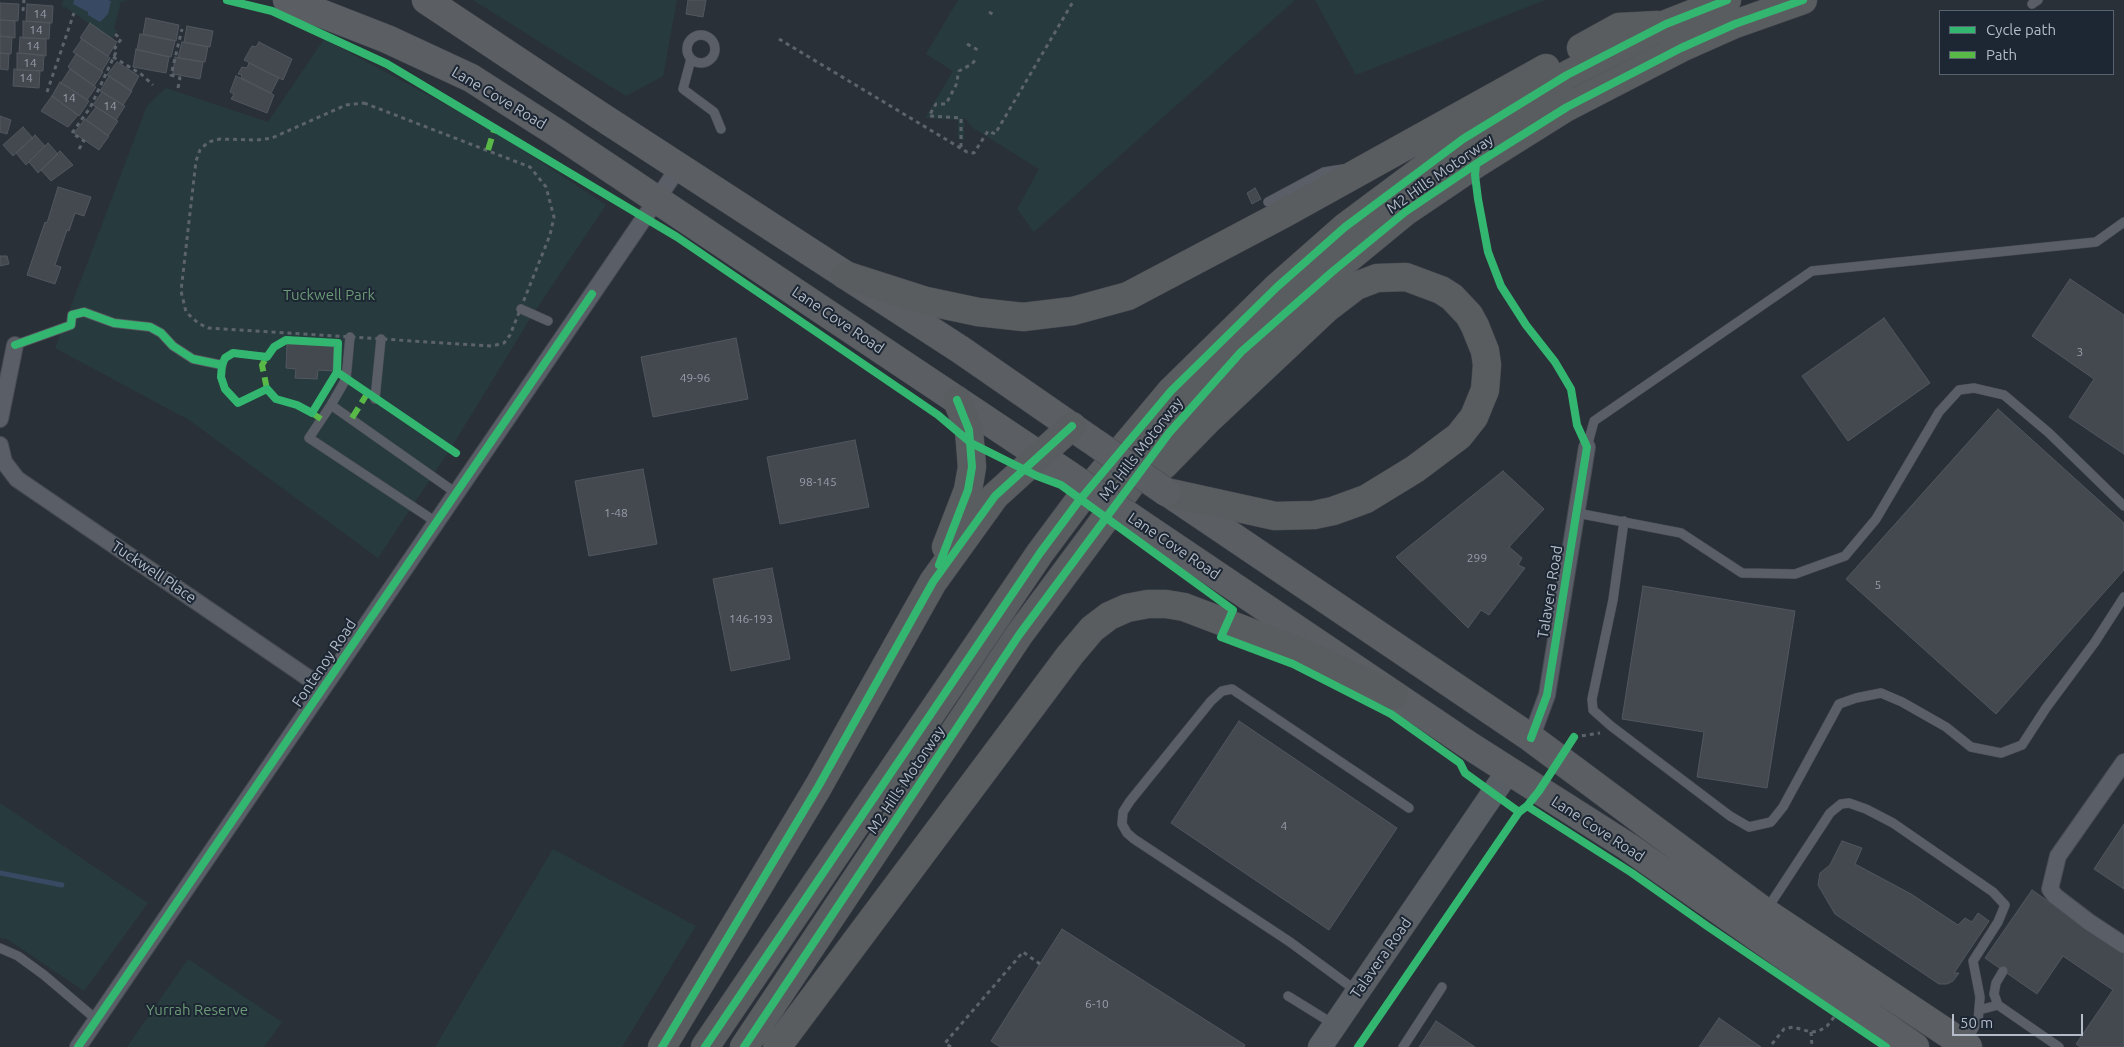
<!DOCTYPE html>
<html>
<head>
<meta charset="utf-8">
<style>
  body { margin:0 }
  #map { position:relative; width:2124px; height:1047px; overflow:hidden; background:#2a3038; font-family:Ubuntu,sans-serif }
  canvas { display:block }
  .legend { position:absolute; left:1939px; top:10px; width:175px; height:65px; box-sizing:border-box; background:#1d2633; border:1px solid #59626f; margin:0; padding:6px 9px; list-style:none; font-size:15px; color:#b4bcc9 }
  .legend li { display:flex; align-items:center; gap:10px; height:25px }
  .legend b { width:25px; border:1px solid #59626f }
  .scale { position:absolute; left:1952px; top:1014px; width:131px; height:22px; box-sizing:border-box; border:2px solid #b4bcc9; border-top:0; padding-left:6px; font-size:15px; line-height:18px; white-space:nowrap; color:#b4bcc9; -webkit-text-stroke:4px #1d2633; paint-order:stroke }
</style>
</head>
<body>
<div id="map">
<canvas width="2124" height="1047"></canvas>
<ul class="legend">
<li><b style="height:6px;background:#33b770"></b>Cycle path</li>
<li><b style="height:6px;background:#58b947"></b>Path</li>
</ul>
<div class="scale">50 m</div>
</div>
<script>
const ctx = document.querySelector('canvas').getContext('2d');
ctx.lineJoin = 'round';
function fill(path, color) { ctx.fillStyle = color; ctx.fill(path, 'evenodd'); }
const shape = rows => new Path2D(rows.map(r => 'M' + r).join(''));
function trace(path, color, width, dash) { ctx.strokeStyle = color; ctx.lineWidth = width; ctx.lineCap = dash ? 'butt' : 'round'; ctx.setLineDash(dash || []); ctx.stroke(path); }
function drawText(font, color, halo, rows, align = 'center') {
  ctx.font = font + ' Ubuntu,sans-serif'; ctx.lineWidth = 4; ctx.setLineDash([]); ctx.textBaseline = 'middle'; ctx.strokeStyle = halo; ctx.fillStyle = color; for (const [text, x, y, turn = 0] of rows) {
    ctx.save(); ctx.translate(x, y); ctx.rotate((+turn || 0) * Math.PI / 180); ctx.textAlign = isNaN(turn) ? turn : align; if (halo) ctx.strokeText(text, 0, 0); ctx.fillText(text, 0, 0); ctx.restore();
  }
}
const green = shape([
  [63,0,125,0,125,2,121,1,114,29,117,31,112,39,65,7,62,7],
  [473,0,677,0,663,76,626,96],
  [958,0,1295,0,1034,232,1017,209,1039,169,973,128,964,117,964,141,958,138,958,120,925,118,953,71,926,54],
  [1315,0,1545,0,1356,75],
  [324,39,493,130,606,205,533,314,451,448,378,558,189,420,55,348,147,106,166,88,268,122],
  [0,803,148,903,84,991,7,939,0,938],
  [553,849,696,926,622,1047,435,1047],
  [188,959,282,1022,264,1047,127,1047]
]);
const water = shape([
  [74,0,108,0,111,1,108,14,100,22,88,15,88,12,73,4]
]);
const stream = shape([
  [0,873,62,885]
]);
const building = shape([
  [688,0,706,0,703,17,686,14,688,0],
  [0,3,19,4,18,21,0,20,0,3],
  [27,4,53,6,52,23,26,21,27,4],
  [146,18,179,25,176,41,143,34,146,18],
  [0,20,15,21,15,38,0,36,0,20],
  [23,21,50,23,49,39,23,38,23,21],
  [90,23,117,42,108,56,80,38,90,23],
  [187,26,213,31,210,47,184,42,187,26],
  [140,34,175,41,171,57,137,50,140,34],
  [0,36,12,37,11,54,0,53,0,36],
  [20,37,46,39,46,56,19,53,20,37],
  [82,39,110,58,102,71,73,52,82,39],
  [182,42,208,47,205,62,178,58,182,42],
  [259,42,292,59,283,80,244,60,252,46,256,47,259,42],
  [136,49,169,57,166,73,133,67,136,49],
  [0,53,9,54,8,70,0,69,0,53],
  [17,53,44,55,43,71,17,70,17,53],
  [76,54,103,72,94,86,68,67,76,54],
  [175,57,203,62,200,79,173,74,175,57],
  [117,62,139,76,131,91,107,75,117,62],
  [249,63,279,78,271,93,241,78,242,75,238,74,242,67,247,68,249,63],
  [14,69,40,71,39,88,13,86,14,69],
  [70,69,96,87,87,100,61,83,70,69],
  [109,76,132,91,123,105,100,91,109,76],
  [236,76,274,95,267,113,231,99,234,94,230,92,236,76],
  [60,82,89,101,79,116,52,96,60,82],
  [102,92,125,106,116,120,93,105,102,92],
  [52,96,78,115,68,127,41,111,52,96],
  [96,107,118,121,108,136,86,120,96,107],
  [0,116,11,120,7,134,0,132,0,116],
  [85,119,109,136,99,150,74,133,85,119],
  [23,127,33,138,13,156,3,145,23,127],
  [35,135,45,146,26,165,16,153,35,135],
  [48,143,58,154,38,173,29,162,48,143],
  [60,151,73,165,51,181,41,170,60,151],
  [58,187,91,197,84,216,75,213,69,231,67,230,55,265,61,267,55,284,27,275,45,222,47,223,58,187],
  [1255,188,1261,199,1252,204,1247,193,1255,188],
  [0,256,7,256,9,264,0,266,0,256],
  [2070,279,2124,315,2124,454,2069,417,2094,379,2032,336,2070,279],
  [1884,318,1930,383,1848,441,1802,376,1884,318],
  [736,338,748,399,653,417,641,357,736,338],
  [287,344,334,346,333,371,318,370,317,379,295,378,296,369,286,368,287,344],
  [1998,409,2124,523,2124,570,1996,714,1846,579,1998,409],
  [855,440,869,507,780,524,767,457,855,440],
  [643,469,657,544,589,556,575,481,643,469],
  [1503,471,1544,509,1509,547,1522,558,1518,565,1525,568,1489,615,1481,610,1468,628,1396,557,1503,471],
  [772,568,790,659,731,671,713,579,772,568],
  [1643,586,1795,611,1767,788,1697,777,1704,732,1622,719,1643,586],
  [1239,721,1397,828,1329,930,1171,823,1239,721],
  [2124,824,2124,889,2094,869,2124,824],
  [1842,841,1862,848,1855,864,1911,894,1958,925,1965,918,1972,922,1978,913,1989,921,1954,973,1959,973,1953,981,1947,984,1939,984,1835,914,1818,885,1820,873,1830,865,1842,841],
  [2032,890,2124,954,2124,1047,2080,1047,2076,1044,2113,990,2063,956,2037,994,1985,958,2032,890],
  [1062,929,1245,1045,1244,1047,1000,1047,991,1041,1062,929],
  [1719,1018,1761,1047,1699,1047,1719,1018],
  [1436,1021,1475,1047,1419,1047,1436,1021]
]);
const path = shape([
  [23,11,24,0],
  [989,12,996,16],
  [779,39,967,152,974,153,988,131,995,134,1074,0],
  [967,44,978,50],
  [113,57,141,74,153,85],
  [178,88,180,78,171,75,182,29],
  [47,92,74,13],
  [364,103,530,167,546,187,554,217,550,235,510,335,504,343,492,346,208,328,198,323,186,312,181,291,196,161,200,150,208,142,220,139,257,140,272,138,346,105,364,103],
  [961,147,961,118,929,116,936,104,946,104,956,85,959,71,972,64,976,59],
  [79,149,84,141,72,133,90,108,117,50,115,48,121,39,115,34],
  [1574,737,1600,733],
  [1811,1032,1812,1047],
  [1772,1044,1784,1029,1793,1027,1811,1032,1819,1031,1827,1026,1835,1016],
  [951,1047,945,1043,1023,952,1040,964]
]);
const service = shape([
  [2032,4,2038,0],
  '687 49a14 14 0 1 1 28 0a14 14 0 1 1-28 0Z',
  [691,59,683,89,714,112,721,129],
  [1268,202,1324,172,1343,169],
  [521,309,548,321],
  [15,345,71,325,72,315,84,312,114,323,150,327,161,333,173,346,193,359,222,365],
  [375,399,381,339],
  [331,405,346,379,350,337],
  [1587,447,1594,421,1812,271,2096,242,2124,222],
  [1577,513,1681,533,1742,573,1795,574,1845,556,1876,519,1939,412,1959,390,1974,388,2004,395,2049,433,2124,506],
  [1624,521,1613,600,1592,699,1593,710,1611,726,1730,816,1749,827,1771,822,1783,807,1839,704,1856,698,1881,693,1902,702,1946,727,1971,747,2001,753,2022,745,2046,708,2095,642,2124,597],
  [436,522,309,438,331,405,456,493],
  [1767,909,1830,813,1841,804,1849,803,1866,809,1893,823,1993,892,2005,905,1998,922,1973,961,1980,997,1978,1021,1966,1042],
  [0,948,18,956,44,975,97,1020],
  [2003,971,1996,983,1994,994,1998,1005,2059,1047],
  [1358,992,1290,942,1134,839,1127,833,1122,824,1123,812,1130,801,1211,701,1222,691,1232,689,1409,808],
  [1288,996,1335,1025],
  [1979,1010,1998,1005],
  [1403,1047,1442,987]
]);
const minor = shape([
  [0,419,15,345],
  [0,445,4,462,17,479,323,688],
  [1531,738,1547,695,1587,447],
  [2124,762,2058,856,2050,889,2055,896,2089,922,2124,945],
  [78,1047,679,167]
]);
const secondary = shape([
  [1320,1047,1509,770]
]);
const trunk = shape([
  [287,0,387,39,471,78,557,133,1069,475],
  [426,0,599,115,961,350,1091,440],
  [1167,492,1531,738,1765,912,1968,1047],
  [1141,524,1470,746,1627,846,1915,1047]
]);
const motorway = shape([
  [1581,48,1619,27,1657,25],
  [845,275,926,301,978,312,1023,317,1073,311,1128,296,1285,213,1546,68],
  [1164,465,1207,421,1326,309,1356,286,1377,278,1406,277,1441,290,1452,297,1469,315,1475,326,1485,351,1487,365,1485,390,1474,417,1459,436,1415,469,1366,499,1333,511,1314,515,1275,516,1166,492],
  [946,547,968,490,972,467,969,430,957,400],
  [662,1047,818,787,933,582,995,496,1072,426],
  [705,1047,1040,553,1078,502,1171,391,1277,287,1345,227,1463,139,1567,75,1666,24,1727,0],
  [744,1047,1019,635,1169,433,1241,352,1332,272,1405,212,1476,164,1567,107,1681,48,1735,24,1803,0],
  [777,1047,1070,655,1092,629,1109,616,1127,608,1148,604,1166,604,1184,607,1297,650,1394,695]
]);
const trunkBridge = shape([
  [1094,442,1166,492],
  [1069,475,1141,524]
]);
const quiet = shape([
  [488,150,495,127],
  [267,389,262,365,267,357],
  [312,413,321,419],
  [352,418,367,394]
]);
const cycleway = shape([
  [227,0,272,11,387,64,677,237,938,415,971,443,1037,476,1061,485,1233,610,1221,637,1293,664,1391,714,1460,763,1465,773,1519,812],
  [1476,164,1475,175,1478,199,1488,252,1501,286,1526,325,1555,362,1571,389,1577,425,1587,447,1547,695,1531,738],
  [15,345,71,325,72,315,84,312,114,323,150,327,161,333,173,346,193,359,222,365],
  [337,372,312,413,297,405,276,399,267,389,238,403,225,389,221,377,222,365,225,358,233,353,267,357,274,347,286,340,338,343,337,372,456,453],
  [939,565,968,490,972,467,969,430,957,400],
  [1527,806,1632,873,1707,926,1886,1047],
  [78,1047,592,294],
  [662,1047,818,787,933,582,995,496,1072,426],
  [705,1047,1040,553,1078,502,1171,391,1277,287,1345,227,1463,139,1567,75,1666,24,1727,0],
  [744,1047,1019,635,1169,433,1241,352,1332,272,1405,212,1476,164,1567,107,1681,48,1735,24,1803,0],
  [1358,1047,1519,812,1527,806,1539,791,1574,737]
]);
const numberNames = [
  ["14",40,14],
  ["14",36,30],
  ["14",33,46],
  ["14",30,63],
  ["14",26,78],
  ["14",69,98],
  ["14",110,106],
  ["3",2080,352],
  ["49-96",695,378],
  ["98-145",818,482],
  ["1-48",616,513],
  ["299",1477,558],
  ["5",1878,585],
  ["146-193",751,619],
  ["4",1284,826],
  ["6-10",1097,1004]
];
const streetNames = [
  ["Lane Cove Road",499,98,31],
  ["M2 Hills Motorway",1440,174,-35],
  ["Lane Cove Road",838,320,34],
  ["M2 Hills Motorway",1141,449,-52],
  ["Lane Cove Road",1174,546,34],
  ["Tuckwell Place",154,572,34],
  ["Talavera Road",1550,592,-81],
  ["Fontenoy Road",324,663,-56],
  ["M2 Hills Motorway",906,780,-56],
  ["Lane Cove Road",1598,829,33],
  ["Talavera Road",1381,958,-55]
];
const parkNames = [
  ["Tuckwell Park",329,295],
  ["Yurrah Reserve",197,1010]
];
fill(green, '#273a3e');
fill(water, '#384963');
trace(stream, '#384963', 5);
fill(building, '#444950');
trace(building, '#52575f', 1);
trace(service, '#484c53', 10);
trace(minor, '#484c53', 18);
trace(secondary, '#484c53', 25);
trace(trunk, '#474c53', 29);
trace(motorway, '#474c53', 29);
trace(path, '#5d636a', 3, [4, 4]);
trace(service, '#5a5e66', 9);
trace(minor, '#5a5e66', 16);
trace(secondary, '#595d64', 24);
trace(trunk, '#5b5f64', 28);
trace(motorway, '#5a5d60', 28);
trace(trunkBridge, '#474c53', 29, []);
trace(trunkBridge, '#5b5f64', 28);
trace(quiet, '#58b947', 6, [12, 6]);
trace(cycleway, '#33b770', 8);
drawText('12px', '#989fab', null, numberNames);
drawText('15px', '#b4bcc9', '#1d2633', streetNames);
drawText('15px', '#6b9a76', '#1d2633', parkNames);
</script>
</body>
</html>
